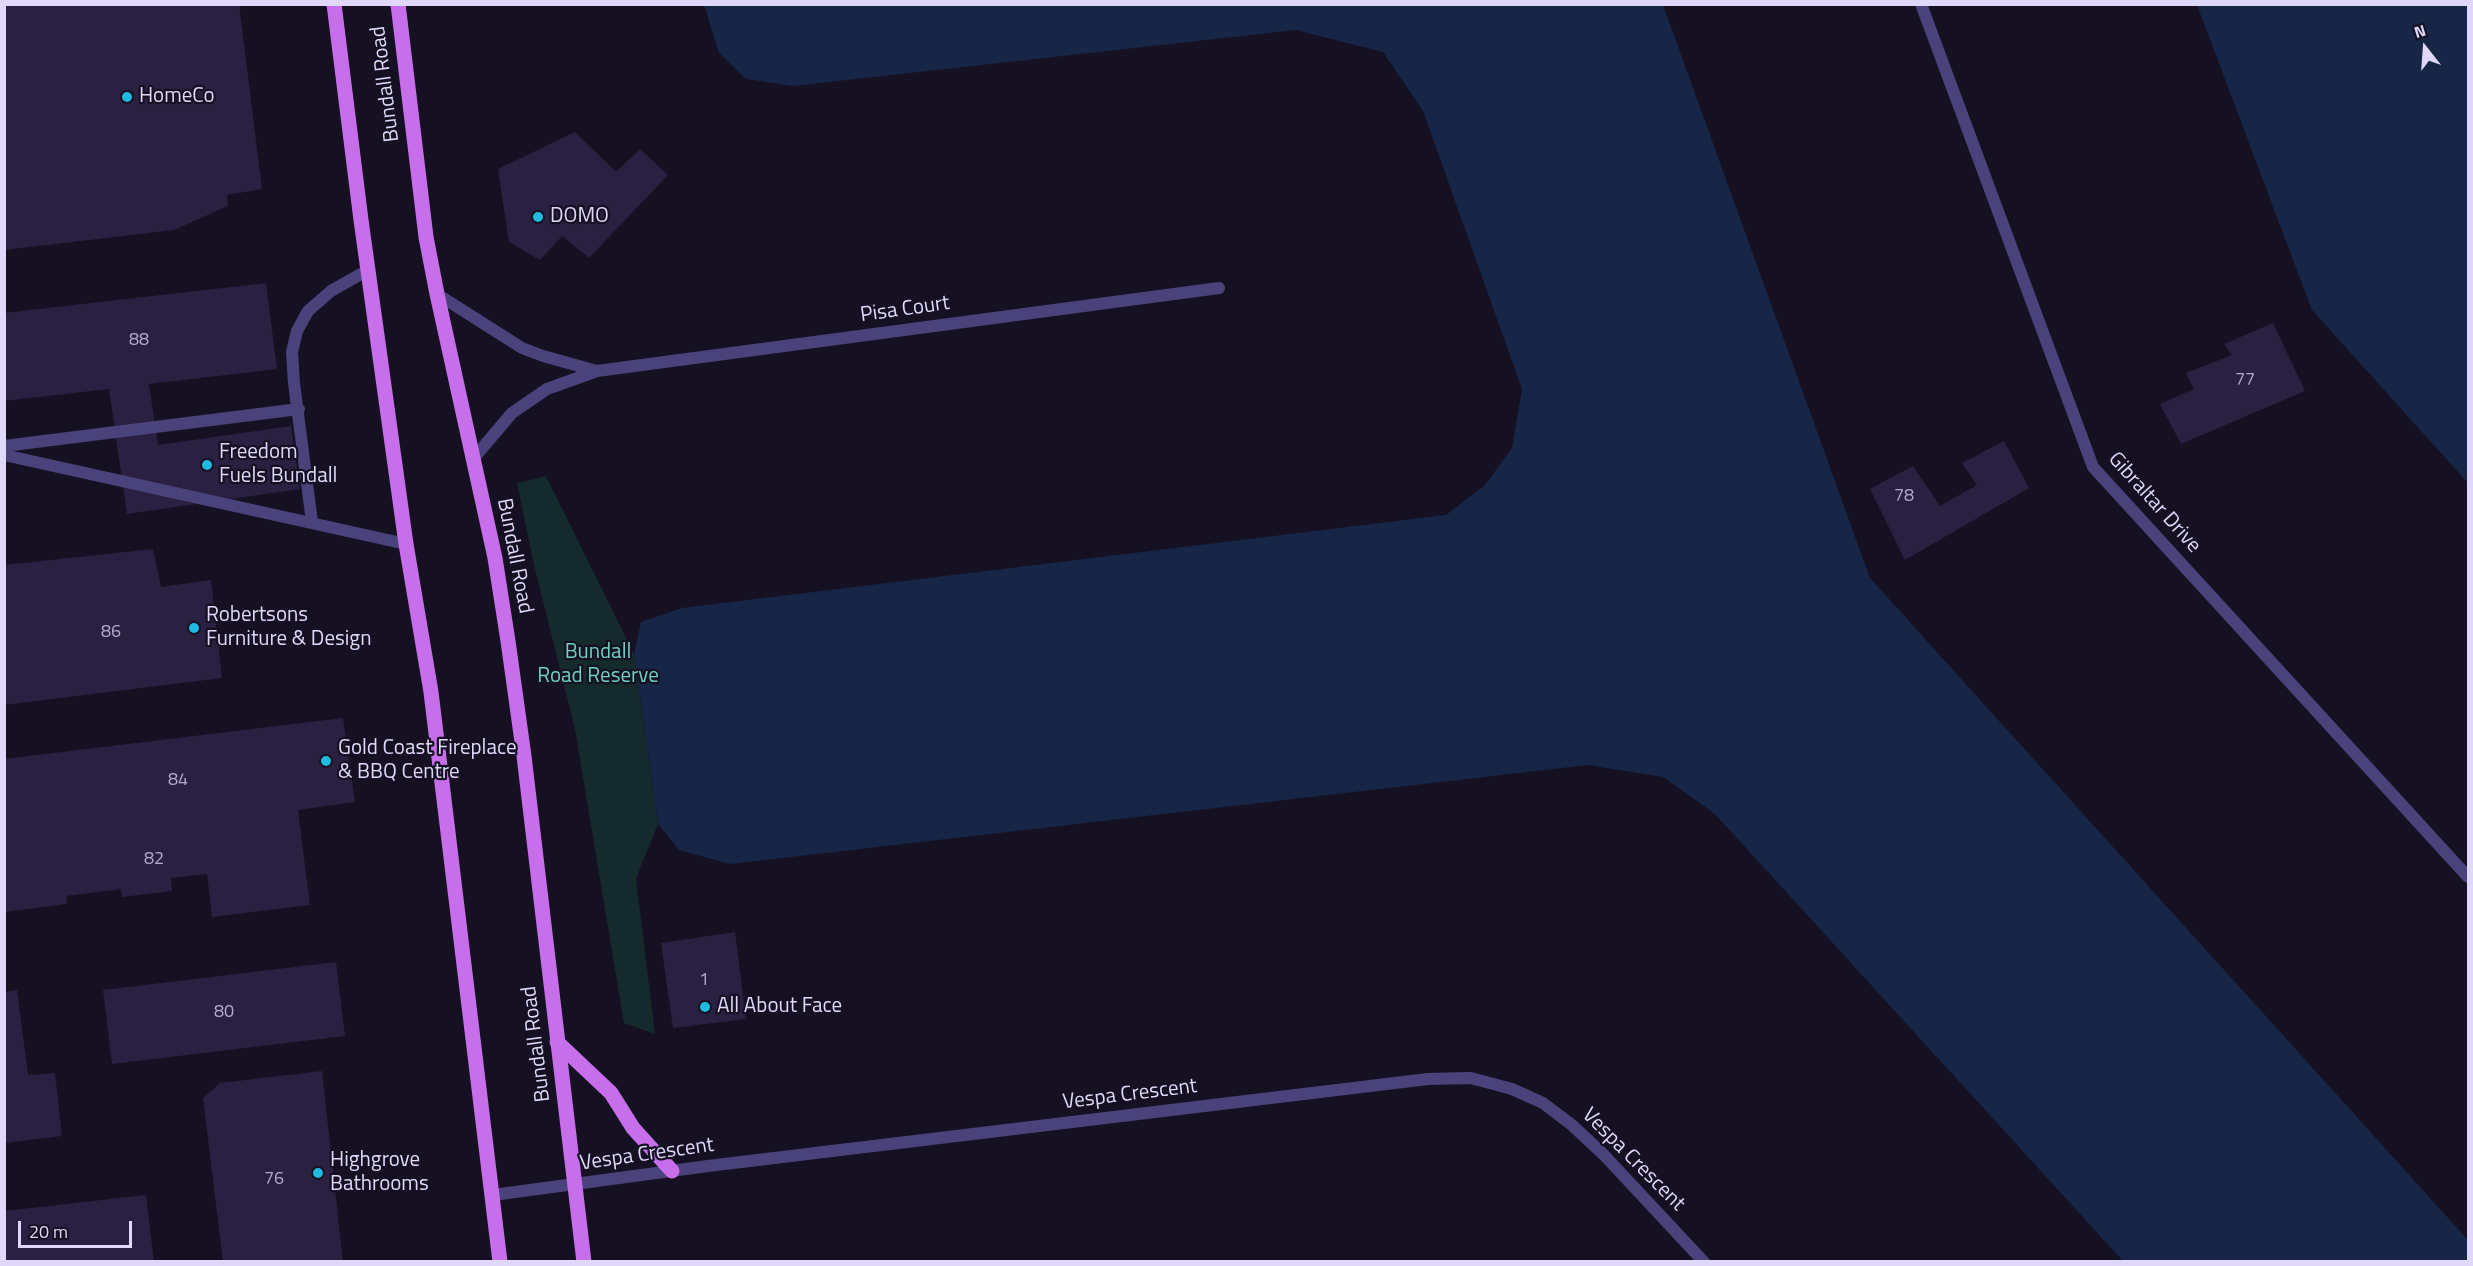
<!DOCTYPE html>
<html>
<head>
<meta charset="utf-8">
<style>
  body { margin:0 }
  #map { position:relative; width:2473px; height:1266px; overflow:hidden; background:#161122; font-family:"Titillium Web",sans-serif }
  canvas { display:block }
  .frame { position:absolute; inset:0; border:6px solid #dfd8fa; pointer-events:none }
  .north { position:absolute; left:2395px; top:18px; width:60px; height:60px; -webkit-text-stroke:4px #161122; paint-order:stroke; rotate:343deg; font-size:16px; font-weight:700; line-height:24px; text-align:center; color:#dfd8fa }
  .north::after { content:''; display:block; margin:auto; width:21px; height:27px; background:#dfd8fa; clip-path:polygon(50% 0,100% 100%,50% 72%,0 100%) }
  .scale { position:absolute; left:18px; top:1221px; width:114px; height:27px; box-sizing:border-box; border:3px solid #dfd8fa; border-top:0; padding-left:8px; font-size:18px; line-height:21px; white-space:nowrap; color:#dfd8fa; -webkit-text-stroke:4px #161122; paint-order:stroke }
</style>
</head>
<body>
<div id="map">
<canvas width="2473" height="1266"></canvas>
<div class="frame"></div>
<div class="north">N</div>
<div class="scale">20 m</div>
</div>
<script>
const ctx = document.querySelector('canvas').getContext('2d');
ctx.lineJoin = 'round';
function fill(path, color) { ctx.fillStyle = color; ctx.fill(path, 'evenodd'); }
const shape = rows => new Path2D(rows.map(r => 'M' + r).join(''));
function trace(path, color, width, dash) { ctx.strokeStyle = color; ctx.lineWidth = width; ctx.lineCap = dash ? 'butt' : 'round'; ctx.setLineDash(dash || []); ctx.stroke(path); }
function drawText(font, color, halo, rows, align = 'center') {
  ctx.font = font + ' "Titillium Web",sans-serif'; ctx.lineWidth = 4.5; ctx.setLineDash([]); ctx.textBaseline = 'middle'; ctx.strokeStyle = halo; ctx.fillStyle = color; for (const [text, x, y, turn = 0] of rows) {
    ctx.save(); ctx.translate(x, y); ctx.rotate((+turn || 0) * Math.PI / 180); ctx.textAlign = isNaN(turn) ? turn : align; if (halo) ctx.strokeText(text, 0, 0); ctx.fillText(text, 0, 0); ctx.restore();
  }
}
const green = shape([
  [546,476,634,654,658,824,636,878,655,1034,624,1023,575,729,534,565,517,483]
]);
const water = shape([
  [704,5,1663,5,1870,578,2468,1240,2468,1261,2123,1261,1715,814,1663,777,1588,765,730,864,679,850,658,824,634,654,641,622,682,608,1446,515,1485,485,1512,448,1522,389,1423,111,1383,52,1296,30,793,86,746,79,719,53],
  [2197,5,2468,5,2468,483,2312,310]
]);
const building = shape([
  [4,4,239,4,262,189,227,195,228,206,174,230,4,250],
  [575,132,616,172,640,149,668,175,589,258,562,236,540,260,509,242,498,169],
  [266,283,277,369,149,384,158,445,291,426,300,489,127,514,109,389,4,401,4,313],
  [2273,323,2305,391,2181,444,2160,404,2194,389,2186,373,2232,355,2224,344],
  [2004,441,2029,488,1905,560,1870,489,1913,466,1940,506,1977,485,1962,463],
  [153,549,161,587,211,580,222,678,4,705,4,565],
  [343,718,355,802,298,810,310,905,212,917,207,874,171,878,172,891,122,897,121,889,66,896,67,904,4,912,4,759],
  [735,932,746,1019,673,1028,661,943],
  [336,962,345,1036,112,1064,103,990],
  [17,990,28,1075,55,1073,62,1136,5,1143,5,992],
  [322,1071,343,1262,223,1262,203,1098,220,1083],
  [146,1195,154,1262,4,1262,4,1211]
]);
const lane = shape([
  [4,446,299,409],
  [4,455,406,544],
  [312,522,294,383,292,352,297,331,308,311,331,291,368,270]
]);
const street = shape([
  [1921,4,2093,467,2468,877],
  [437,294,522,348,543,356,597,371],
  [473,459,512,413,547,389,597,371,1219,288],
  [493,1195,708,1166,1428,1079,1471,1078,1512,1089,1543,1103,1572,1125,1604,1155,1704,1262]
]);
const primary = shape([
  [334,4,361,220,406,544,431,692,500,1262],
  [398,4,426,237,437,294,495,558,508,641,524,756,584,1262],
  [557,1042,611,1093,633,1128,672,1171]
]);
const markers = [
  [127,97,6,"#1fbadf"],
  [538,217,6,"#1fbadf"],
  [207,465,6,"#1fbadf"],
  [194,628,6,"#1fbadf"],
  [326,761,6,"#1fbadf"],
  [705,1007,6,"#1fbadf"],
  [318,1173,6,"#1fbadf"]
];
const numberNames = [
  ["88",139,341],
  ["77",2245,381],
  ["78",1904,497],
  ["86",111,633],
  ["84",178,781],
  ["82",154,860],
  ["1",704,981],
  ["80",224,1013],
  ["76",274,1180]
];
const streetNames = [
  ["Bundall Road",386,84,-97],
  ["Pisa Court",905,310,-8],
  ["Gibraltar Drive",2154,503,48],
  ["Bundall Road",514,556,79],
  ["Bundall Road",537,1044,-97],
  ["Vespa Crescent",1130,1095,-7],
  ["Vespa Crescent",647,1155,-8],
  ["Vespa Crescent",1633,1160,45]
];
const poiNames = [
  ["HomeCo",139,97],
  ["DOMO",550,217],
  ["Freedom",219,453],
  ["Fuels Bundall",219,477],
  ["Robertsons",206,616],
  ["Furniture & Design",206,640],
  ["Gold Coast Fireplace",338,749],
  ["& BBQ Centre",338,773],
  ["All About Face",717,1007],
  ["Highgrove",330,1161],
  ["Bathrooms",330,1185]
];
const parkNames = [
  ["Bundall",598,653],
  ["Road Reserve",598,677]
];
fill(green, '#152a2c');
fill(water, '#172547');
fill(building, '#2a2041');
trace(lane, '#4a437b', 12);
trace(street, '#4a437b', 12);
trace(primary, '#c76eeb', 15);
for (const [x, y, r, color] of markers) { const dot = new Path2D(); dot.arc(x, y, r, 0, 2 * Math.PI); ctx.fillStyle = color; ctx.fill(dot); trace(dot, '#161122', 2); }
drawText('18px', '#b2aacc', null, numberNames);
drawText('21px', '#dfd8fa', '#161122', streetNames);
drawText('21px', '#dfd8fa', '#161122', poiNames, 'left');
drawText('21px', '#6ed0c0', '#161122', parkNames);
</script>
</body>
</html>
